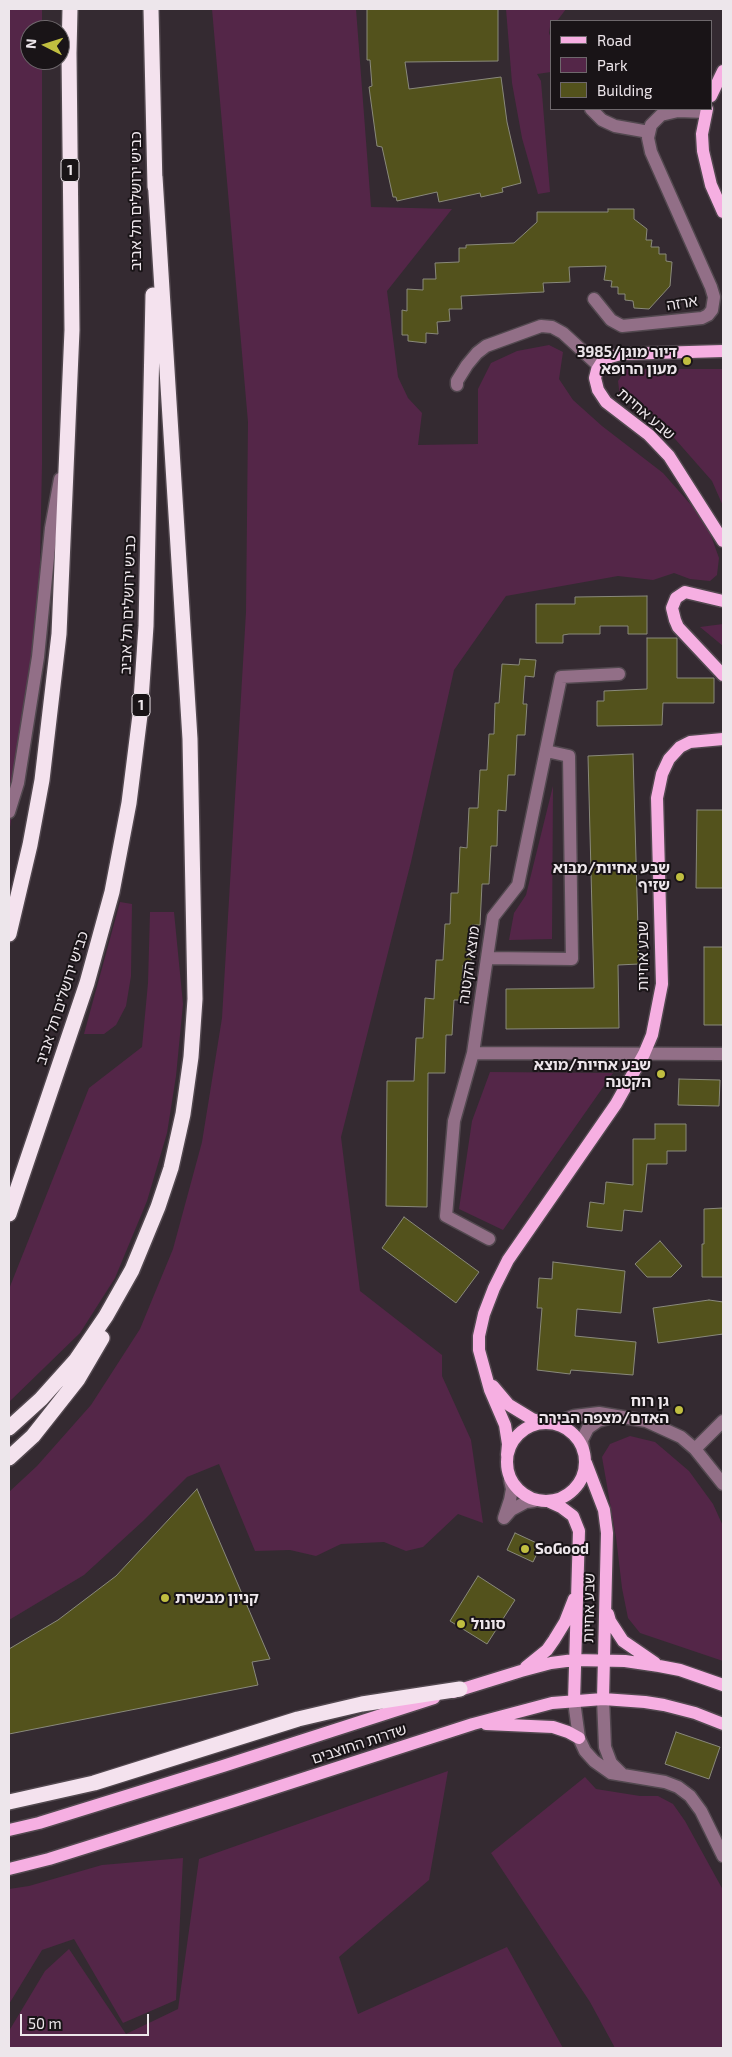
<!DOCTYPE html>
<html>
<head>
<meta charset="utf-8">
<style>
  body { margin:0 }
  #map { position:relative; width:732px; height:2057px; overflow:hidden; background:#342a31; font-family:"Exo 2",sans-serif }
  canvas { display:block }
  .frame { position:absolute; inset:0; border:10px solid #ede6eb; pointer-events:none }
  .legend { position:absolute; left:550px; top:20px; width:162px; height:90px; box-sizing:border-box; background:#191417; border:1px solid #6e686c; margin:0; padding:6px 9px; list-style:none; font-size:15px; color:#ede6eb }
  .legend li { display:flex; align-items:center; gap:10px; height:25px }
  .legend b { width:25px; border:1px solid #6e686c }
  .north { position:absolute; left:20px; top:20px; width:50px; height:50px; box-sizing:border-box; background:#191417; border:1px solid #6e686c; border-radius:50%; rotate:275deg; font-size:14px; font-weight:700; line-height:20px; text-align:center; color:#ede6eb }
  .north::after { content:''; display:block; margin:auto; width:18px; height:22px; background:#c0be40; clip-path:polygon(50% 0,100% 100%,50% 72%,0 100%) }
  .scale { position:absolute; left:20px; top:2014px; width:129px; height:22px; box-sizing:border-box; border:2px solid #ede6eb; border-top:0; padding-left:6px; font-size:15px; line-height:18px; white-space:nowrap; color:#ede6eb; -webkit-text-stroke:4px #191417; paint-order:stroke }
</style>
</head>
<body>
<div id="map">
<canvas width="732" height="2057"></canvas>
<div class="frame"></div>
<ul class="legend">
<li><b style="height:6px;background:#f6afe2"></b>Road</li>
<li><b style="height:14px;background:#542648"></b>Park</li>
<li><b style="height:14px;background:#53521c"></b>Building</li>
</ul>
<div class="north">N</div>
<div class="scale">50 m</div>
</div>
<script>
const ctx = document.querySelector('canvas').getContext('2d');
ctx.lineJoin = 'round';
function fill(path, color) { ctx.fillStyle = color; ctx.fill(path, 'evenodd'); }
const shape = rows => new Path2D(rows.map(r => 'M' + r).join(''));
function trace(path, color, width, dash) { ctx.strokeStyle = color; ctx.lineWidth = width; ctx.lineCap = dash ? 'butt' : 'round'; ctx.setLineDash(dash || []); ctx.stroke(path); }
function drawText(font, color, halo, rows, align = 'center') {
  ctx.font = font + ' "Exo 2","Noto Sans Hebrew",sans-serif'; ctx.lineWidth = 4; ctx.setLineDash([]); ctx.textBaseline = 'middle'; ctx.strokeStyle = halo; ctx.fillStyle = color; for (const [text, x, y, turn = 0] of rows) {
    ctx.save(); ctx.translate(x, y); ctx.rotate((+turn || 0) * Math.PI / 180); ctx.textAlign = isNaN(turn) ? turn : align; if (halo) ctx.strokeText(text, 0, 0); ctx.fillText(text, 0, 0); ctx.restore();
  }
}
const green = shape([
  [9,9,42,9,42,30,30,30,30,60,42,60,42,465,38,657,24,748,9,833],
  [212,9,356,9,371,207,452,209,387,291,398,377,408,398,422,413,418,445,478,444,478,389,491,363,517,351,549,345,563,352,559,379,573,400,602,426,663,473,706,522,719,558,717,575,710,581,690,579,674,573,653,580,618,576,506,596,454,670,411,862,341,1137,360,1291,442,1355,442,1376,471,1440,483,1523,458,1514,423,1547,406,1551,384,1542,341,1544,316,1556,290,1550,255,1551,219,1464,187,1477,143,1521,84,1575,9,1620,9,1492,37,1466,91,1405,140,1329,173,1249,202,1142,222,1018,246,612,248,422],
  [506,9,566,9,557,21,551,21,549,33,551,38,551,72,537,74,541,81,550,192,538,194,522,138,512,83],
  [626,369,723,369,723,506,712,481,654,415,620,397,618,381],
  [723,624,723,646,700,627],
  [553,786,552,939,509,940,514,913,526,895],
  [120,902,132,904,131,976,126,1006,116,1025,104,1034,84,1034],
  [150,912,174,912,183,1004,176,1076,167,1133,147,1201,115,1278,80,1333,9,1402,9,1289,89,1088,142,1047,148,983],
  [490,1072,613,1073,503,1230,459,1209,472,1121],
  [630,1436,655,1442,689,1471,713,1504,723,1526,723,1661,640,1633,628,1618,622,1588,616,1537,602,1457,610,1444],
  [448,1771,429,1880,339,1957,358,2014,507,1947,563,2048,9,2048,9,2031,45,1971,69,1949,126,2034,178,2009,199,1859],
  [585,1777,596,1789,640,1796,658,1796,673,1804,685,1821,723,1890,723,2048,615,2048,590,2002,491,1853],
  [183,1858,176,2000,123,2023,74,1939,42,1950,9,2004,9,1889,29,1886,102,1865]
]);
const building = shape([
  [367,9,498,9,498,61,405,62,409,89,501,77,507,122,521,183,502,188,503,192,481,197,480,193,439,202,437,192,397,201,396,197,393,197,382,147,377,146,369,87,372,86,370,60,367,60,367,9],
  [608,209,634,209,634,219,647,229,646,240,652,240,651,247,659,247,659,254,666,254,666,261,672,262,670,286,649,309,634,308,633,301,625,300,625,294,618,294,618,287,611,287,612,281,604,280,606,266,569,267,570,282,543,283,544,292,461,296,462,309,449,309,450,321,437,322,438,334,426,333,426,343,408,341,408,335,402,335,402,310,407,311,407,289,423,290,423,279,436,279,435,263,459,262,459,248,466,248,466,245,514,243,537,222,537,212,608,212,608,209],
  [647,596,647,634,628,634,628,626,600,626,600,634,569,634,563,635,563,643,536,643,536,604,575,604,575,597,647,596],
  [647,638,677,638,677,678,714,678,714,703,663,703,662,725,597,726,597,701,604,701,604,691,647,689,647,638],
  [520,659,536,660,534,677,525,676,523,704,527,704,525,735,517,735,515,775,508,775,506,811,498,810,497,846,491,846,489,884,482,884,480,925,472,925,471,965,463,965,461,1000,454,1000,452,1035,446,1035,445,1073,428,1073,427,1207,386,1206,387,1081,414,1081,416,1038,423,1038,425,998,434,999,436,960,443,960,445,924,450,924,451,893,458,893,460,847,467,848,469,808,478,808,480,770,487,770,489,734,494,734,495,703,499,703,502,664,519,665,520,659],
  [633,754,639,964,618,965,619,1028,506,1029,506,989,594,988,588,756,633,754],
  [697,810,723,810,723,888,696,888,697,810],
  [704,947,723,947,723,1025,704,1025,704,947],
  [679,1079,720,1080,719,1106,678,1105,679,1079],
  [655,1124,686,1124,686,1151,667,1151,667,1164,647,1164,642,1212,624,1210,622,1231,587,1227,590,1202,604,1204,606,1182,633,1185,633,1139,655,1139,655,1124],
  [723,1208,723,1277,702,1277,702,1244,704,1244,704,1209,723,1208],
  [404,1217,479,1272,456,1303,382,1248,404,1217],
  [660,1241,682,1266,671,1277,647,1277,635,1264,660,1241],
  [553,1262,625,1271,621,1313,577,1309,575,1336,636,1342,633,1375,571,1370,570,1374,537,1370,542,1308,537,1308,539,1278,552,1279,553,1262],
  [709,1300,723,1302,723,1334,658,1343,653,1308,709,1300],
  [197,1489,270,1659,252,1662,258,1685,9,1734,9,1649,58,1620,116,1576,197,1489],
  [515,1533,541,1545,533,1562,507,1550,515,1533],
  [478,1576,515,1600,487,1644,450,1621,478,1576],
  [676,1732,720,1747,709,1779,665,1764,676,1732]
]);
const minor = shape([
  [591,109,602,120,615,126,649,132],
  [594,299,611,320,622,326,702,318,708,315,712,310,714,297,711,287,651,152,648,138,651,125,661,115,678,111,706,112],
  [457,385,457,381,467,365,477,353,486,346,541,326,552,327,563,333,599,366],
  [9,812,18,783,38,657,51,528,60,479],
  [487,958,572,959,569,756,546,751],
  [473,1053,723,1054],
  [489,1239,446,1216,454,1121,473,1053,493,917,518,885,561,677,619,674],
  [553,1423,574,1416,599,1413,646,1421,681,1437,695,1449,723,1484],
  [583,1448,582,1440,588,1428,598,1421,612,1417],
  [695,1449,723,1421],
  [504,1518,510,1500,512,1489,510,1480],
  [504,1518,511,1510,526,1502,534,1501],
  [603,1699,605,1747,611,1763,622,1774],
  [574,1701,579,1738,585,1751,594,1761,611,1773,665,1782,678,1787,690,1796,701,1811,723,1856]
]);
const major = shape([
  [711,96,723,71],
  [707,109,702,134,703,151,711,185,723,212],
  [723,351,621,354,610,357,602,362,597,370,595,378,598,390,606,402,649,435,669,456,723,541],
  [723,601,685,592,676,598,672,608,675,620,678,627,723,675],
  [493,1386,509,1405,532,1419,545,1423],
  '507 1462a39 39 0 1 1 78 0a39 39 0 1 1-78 0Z',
  [507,1455,508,1444,505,1425,490,1390,479,1350,479,1336,484,1314,494,1288,508,1260,616,1104,644,1054,652,1035,662,984,657,798,662,774,669,759,680,747,690,742,723,739],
  [586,1463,604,1510,607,1533,603,1699],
  [550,1502,561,1507,573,1516,579,1531,574,1701],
  [608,1614,610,1621,623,1641,655,1663],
  [526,1667,547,1650,554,1640,565,1622,574,1599],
  [453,1692,521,1671,551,1663,574,1660,625,1661,659,1666,680,1670,723,1685],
  [486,1724,553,1727,568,1732,579,1738],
  [9,1830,39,1823,223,1766,434,1698],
  [9,1869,49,1859,234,1801,473,1724,552,1703,603,1699,645,1702,664,1705,695,1713,723,1724]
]);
const highway = shape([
  [151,9,155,187],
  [9,934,30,845,42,780,59,634,72,330,69,53,70,9],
  [9,1214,87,983,112,892,129,803,140,715,146,626,153,295],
  [9,1428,41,1399,76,1360,106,1316,132,1270,158,1207,171,1168,183,1114,191,1057,195,999,190,739,155,177],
  [9,1458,33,1436,78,1379,102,1338],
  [9,1802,94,1783,298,1719,362,1704,460,1689]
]);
const markers = [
  [687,361,5,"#c0be40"],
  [680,877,5,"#c0be40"],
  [661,1074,5,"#c0be40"],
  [679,1410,5,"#c0be40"],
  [525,1549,5,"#c0be40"],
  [165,1598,5,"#c0be40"],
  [461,1624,5,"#c0be40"]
];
const shields = [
  [70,170,18],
  [141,705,18]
];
const shieldNames = [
  ["1",70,170],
  ["1",141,705]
];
const streetNames = [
  ["כביש ירושלים תל אביב",136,201,-90],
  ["ארזה",682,303,-9],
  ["שבע אחיות",646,414,41],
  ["כביש ירושלים תל אביב",128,605,-88],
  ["שבע אחיות",643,956,-90],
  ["מוצא הקטנה",469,965,-82],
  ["כביש ירושלים תל אביב",62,998,-72],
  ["שבע אחיות",589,1608,-89],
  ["שדרות החוצבים",359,1744,-18]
];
const poiNames = [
  ["3985/דיור מוגן",677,352],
  ["מעון הרופא",677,369],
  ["שבע אחיות/מבוא",670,868],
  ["שזיף",670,885],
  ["שבע אחיות/מוצא",651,1065],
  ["הקטנה",651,1082],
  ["גן רוח",669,1401],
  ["האדם/מצפה הבירה",669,1418],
  ["SoGood",535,1549,"left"],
  ["קניון מבשרת",175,1598,"left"],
  ["סונול",471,1624,"left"]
];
fill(green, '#542648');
fill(building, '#53521c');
trace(building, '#89897b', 1);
trace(minor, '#52484f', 15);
trace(major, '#52484f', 15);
trace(highway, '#52484f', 18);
trace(minor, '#926f87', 12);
trace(major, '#f6afe2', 12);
trace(highway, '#f4e2ee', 15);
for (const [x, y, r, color] of markers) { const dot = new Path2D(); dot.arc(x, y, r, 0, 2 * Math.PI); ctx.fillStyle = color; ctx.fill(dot); trace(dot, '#191417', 2); }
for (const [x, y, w] of shields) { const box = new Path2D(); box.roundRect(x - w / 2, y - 11.5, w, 23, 4); ctx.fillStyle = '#191417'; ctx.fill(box); trace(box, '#ede6eb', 1); }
drawText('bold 14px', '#ede6eb', null, shieldNames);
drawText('15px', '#ede6eb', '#191417', streetNames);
drawText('bold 15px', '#ede6eb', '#191417', poiNames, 'right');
</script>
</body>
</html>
